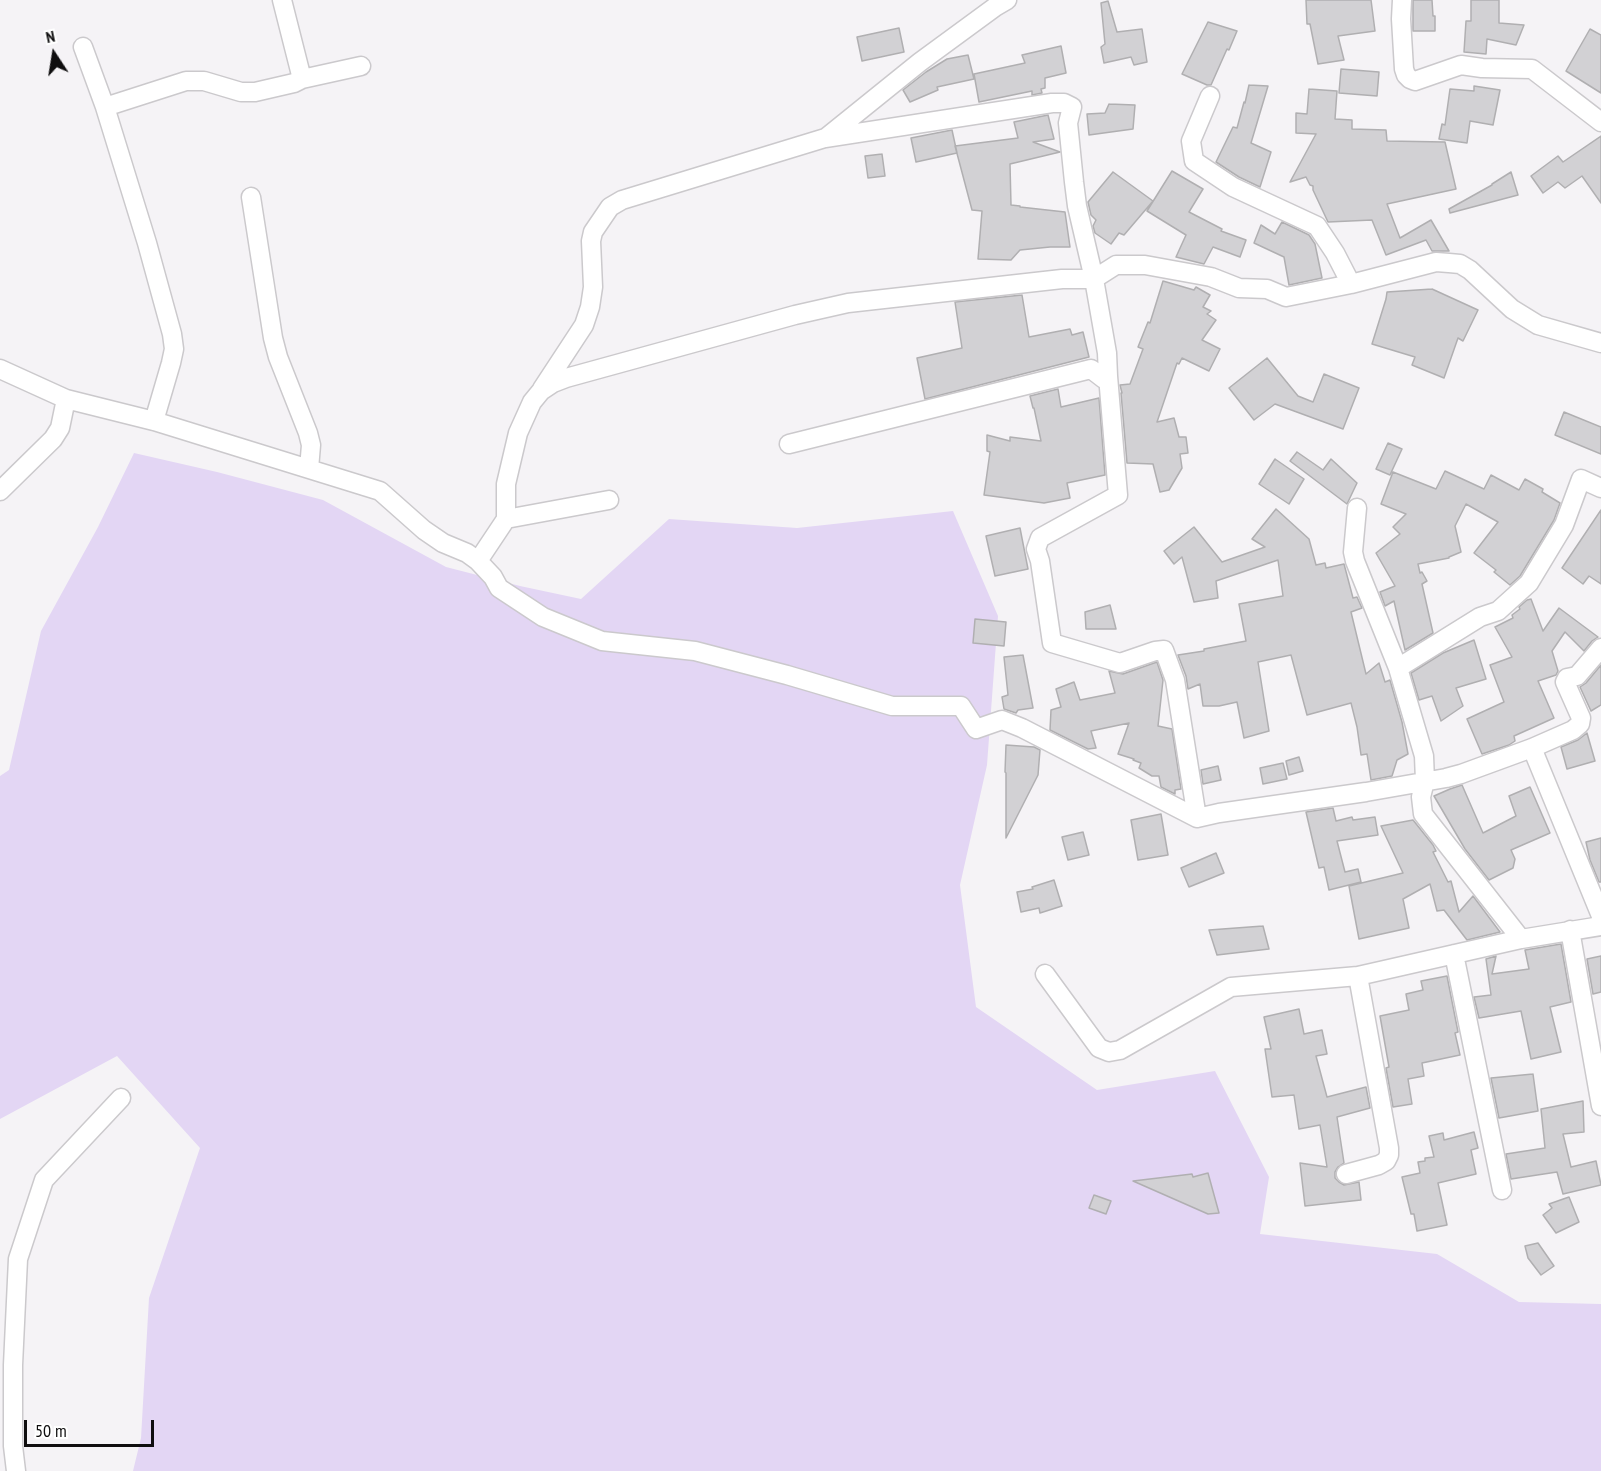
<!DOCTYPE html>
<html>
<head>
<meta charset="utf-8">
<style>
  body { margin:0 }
  #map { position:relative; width:1601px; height:1471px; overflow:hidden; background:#f5f3f6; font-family:"PT Sans Narrow",sans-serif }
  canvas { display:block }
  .north { position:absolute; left:24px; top:24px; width:60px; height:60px; -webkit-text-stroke:4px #fff; paint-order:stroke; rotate:348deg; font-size:16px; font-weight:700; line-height:24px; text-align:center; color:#0f0e0f }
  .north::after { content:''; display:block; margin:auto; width:21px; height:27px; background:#0f0e0f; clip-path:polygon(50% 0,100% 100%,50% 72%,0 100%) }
  .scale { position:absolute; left:24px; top:1420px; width:130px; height:27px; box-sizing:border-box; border:3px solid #0f0e0f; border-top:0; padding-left:8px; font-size:18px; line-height:21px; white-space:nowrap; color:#0f0e0f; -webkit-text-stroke:4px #fff; paint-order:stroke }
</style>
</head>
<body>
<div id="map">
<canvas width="1601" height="1471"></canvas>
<div class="north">N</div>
<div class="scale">50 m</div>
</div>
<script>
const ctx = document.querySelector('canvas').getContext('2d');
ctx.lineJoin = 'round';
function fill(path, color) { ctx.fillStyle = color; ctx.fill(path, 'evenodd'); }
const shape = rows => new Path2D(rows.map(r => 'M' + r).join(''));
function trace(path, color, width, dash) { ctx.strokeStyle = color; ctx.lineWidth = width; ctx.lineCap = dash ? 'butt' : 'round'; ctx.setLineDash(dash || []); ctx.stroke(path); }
const green = shape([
  [134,453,217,472,323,500,446,567,520,586,581,599,669,519,797,528,953,511,998,616,987,765,960,885,976,1007,1097,1090,1215,1071,1269,1177,1260,1234,1437,1254,1519,1302,1601,1304,1601,1471,133,1471,141,1438,149,1298,200,1148,117,1056,0,1119,0,776,9,770,41,631,98,527]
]);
const building = shape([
  [1306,0,1371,0,1375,31,1338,36,1344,60,1318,64,1310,24,1307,24,1306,0],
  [1413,0,1432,0,1433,16,1435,16,1435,31,1413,31,1413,0],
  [1471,0,1499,0,1499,23,1524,25,1516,45,1487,39,1486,54,1464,52,1466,21,1471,21,1471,0],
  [1108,1,1117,32,1142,29,1147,62,1134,65,1131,57,1104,63,1101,47,1105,44,1101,3,1108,1],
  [1208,22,1237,31,1229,50,1227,49,1211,85,1207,85,1182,74,1208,22],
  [899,28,904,52,862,61,857,37,899,28],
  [1590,29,1601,35,1601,93,1566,71,1590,29],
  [1061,46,1066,73,1045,78,1045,88,1041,89,1042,93,1032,95,1032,91,979,102,974,74,1025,63,1022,55,1061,46],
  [968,55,974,79,937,87,938,90,910,102,903,90,926,72,947,59,968,55],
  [1341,69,1379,72,1377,96,1339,93,1341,69],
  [1249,85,1268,86,1251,143,1271,152,1260,187,1239,177,1216,162,1233,127,1237,128,1244,102,1245,103,1249,85],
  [1474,86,1500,90,1493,125,1470,121,1467,143,1439,139,1442,124,1445,125,1450,89,1474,91,1474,86],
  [1309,89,1337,91,1335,119,1352,120,1352,129,1386,130,1387,141,1445,142,1456,189,1387,204,1400,238,1431,220,1449,251,1432,251,1426,240,1386,255,1372,220,1328,222,1313,190,1313,186,1310,185,1306,177,1290,182,1316,134,1296,133,1296,113,1307,114,1309,89],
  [1109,104,1135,105,1133,129,1089,135,1087,114,1105,113,1109,104],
  [1048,115,1054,139,1033,142,1060,152,1010,164,1011,205,1020,206,1020,207,1065,212,1070,247,1050,247,1020,250,1011,260,978,259,982,211,972,210,955,146,1018,138,1014,122,1048,115],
  [952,130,957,153,916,162,911,138,952,130],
  [1601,136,1601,203,1582,176,1565,188,1558,182,1543,193,1531,176,1558,156,1563,162,1601,136],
  [882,154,885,176,868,178,865,156,882,154],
  [1172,171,1203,189,1189,212,1222,229,1221,231,1246,240,1240,257,1213,247,1204,264,1176,257,1186,235,1147,211,1172,171],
  [1113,172,1153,201,1124,235,1119,233,1111,244,1095,233,1093,226,1096,220,1091,215,1088,202,1113,172],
  [1511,172,1518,195,1450,213,1449,209,1492,185,1492,184,1511,172],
  [1282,222,1309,235,1315,244,1322,278,1289,285,1284,257,1254,243,1261,225,1275,234,1282,222],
  [1163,281,1194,290,1196,287,1210,295,1203,307,1211,311,1207,314,1216,320,1202,340,1220,349,1209,371,1182,358,1179,364,1177,363,1157,422,1174,418,1179,437,1186,437,1188,453,1180,454,1182,468,1169,490,1160,492,1153,464,1127,463,1121,393,1122,393,1120,385,1130,384,1143,349,1138,347,1148,322,1150,323,1163,281],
  [1432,289,1478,310,1463,341,1458,338,1444,378,1412,365,1415,357,1372,344,1386,299,1387,292,1432,289],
  [1022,295,1029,337,1070,329,1072,335,1083,332,1089,357,925,399,917,358,962,348,955,302,1022,295],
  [1267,358,1298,396,1313,402,1324,374,1359,388,1343,429,1275,404,1254,420,1229,388,1267,358],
  [1058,389,1061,407,1099,398,1105,475,1067,483,1070,498,1044,503,984,495,990,452,987,451,987,435,1010,441,1010,437,1041,441,1034,408,1033,408,1030,396,1058,389],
  [1564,412,1601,427,1601,454,1555,435,1564,412],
  [1388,443,1402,449,1390,475,1376,469,1388,443],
  [1297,452,1323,470,1331,459,1357,483,1347,504,1290,461,1297,452],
  [1275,459,1304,479,1289,504,1259,484,1275,459],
  [1445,471,1484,489,1491,475,1519,490,1525,479,1543,489,1542,492,1560,503,1554,520,1520,576,1510,585,1494,572,1496,570,1474,553,1498,522,1466,504,1455,526,1461,552,1449,557,1449,558,1418,564,1420,573,1422,572,1427,581,1422,584,1433,633,1405,650,1394,601,1385,606,1380,592,1395,586,1376,553,1400,534,1393,527,1406,514,1381,504,1393,472,1436,489,1445,471],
  [1276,509,1309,539,1316,565,1325,563,1326,568,1344,564,1353,598,1357,597,1362,608,1351,612,1366,674,1379,663,1385,682,1390,680,1402,722,1408,754,1397,760,1392,776,1371,780,1367,754,1361,755,1357,727,1351,703,1307,715,1291,655,1258,662,1269,731,1244,738,1237,702,1219,706,1203,706,1200,684,1188,689,1186,676,1178,655,1204,651,1204,649,1246,641,1239,604,1283,596,1278,560,1216,581,1218,598,1194,602,1182,557,1174,564,1164,551,1194,527,1222,562,1265,547,1252,539,1276,509],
  [1601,510,1601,584,1589,576,1583,584,1562,568,1601,510],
  [1020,528,1028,569,995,576,986,536,1020,528],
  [1531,599,1543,631,1559,608,1598,637,1592,641,1584,651,1565,632,1552,651,1558,671,1556,675,1538,681,1554,718,1514,736,1515,741,1509,745,1482,754,1467,719,1504,702,1490,665,1512,657,1495,627,1513,618,1512,615,1520,609,1519,607,1527,600,1531,599],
  [1110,605,1116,629,1086,629,1085,612,1110,605],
  [975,619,1006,622,1004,646,973,643,975,619],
  [1474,640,1486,679,1456,688,1463,706,1441,721,1432,696,1419,700,1411,673,1443,653,1474,640],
  [1023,655,1033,708,1018,710,1016,713,1004,709,1002,697,1008,695,1004,657,1023,655],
  [1157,662,1163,680,1158,726,1172,729,1181,789,1175,790,1175,794,1161,787,1159,776,1152,776,1139,768,1141,763,1133,760,1134,759,1118,754,1129,723,1091,731,1096,748,1088,749,1050,730,1051,710,1061,707,1056,689,1074,682,1080,700,1115,693,1109,671,1123,674,1157,662],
  [1601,665,1601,705,1591,711,1580,687,1586,683,1601,665],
  [1587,733,1595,761,1567,769,1561,747,1578,740,1587,733],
  [1006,745,1034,747,1040,750,1038,775,1006,838,1006,773,1005,772,1006,745],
  [1299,757,1303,771,1289,775,1286,761,1299,757],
  [1283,763,1287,779,1263,784,1260,768,1283,763],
  [1218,766,1221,780,1203,784,1201,770,1218,766],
  [1462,785,1483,833,1516,816,1509,796,1530,787,1550,833,1511,850,1515,859,1513,868,1489,880,1465,849,1434,796,1450,789,1462,785],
  [1333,808,1336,821,1352,817,1353,820,1375,817,1378,835,1337,841,1345,872,1358,869,1361,882,1329,890,1324,867,1319,868,1306,812,1333,808],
  [1161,814,1168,855,1138,860,1131,820,1161,814],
  [1413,820,1433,845,1436,851,1433,852,1448,882,1451,881,1459,912,1473,896,1500,932,1467,940,1444,910,1437,911,1430,884,1403,899,1409,928,1359,939,1349,886,1403,873,1381,826,1413,820],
  [1083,832,1089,855,1068,860,1062,837,1083,832],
  [1601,838,1601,882,1599,882,1590,860,1586,842,1601,838],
  [1216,853,1224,873,1189,887,1181,868,1216,853],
  [1054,880,1062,906,1040,913,1039,908,1021,912,1017,892,1033,889,1032,887,1054,880],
  [1263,926,1269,949,1217,955,1209,930,1263,926],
  [1561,944,1571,1002,1550,1007,1561,1052,1531,1059,1521,1011,1479,1018,1474,997,1491,995,1486,959,1496,956,1492,974,1529,969,1525,950,1561,944],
  [1601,956,1601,992,1593,994,1587,959,1601,956],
  [1447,976,1458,1032,1455,1033,1460,1055,1422,1063,1424,1076,1408,1079,1412,1104,1393,1107,1386,1068,1389,1067,1380,1016,1409,1010,1406,994,1423,990,1421,981,1447,976],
  [1299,1009,1304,1034,1322,1030,1327,1054,1316,1056,1327,1097,1366,1087,1370,1108,1337,1117,1344,1163,1338,1167,1335,1172,1335,1178,1339,1182,1344,1185,1359,1182,1361,1200,1305,1206,1300,1163,1327,1167,1320,1125,1299,1129,1294,1095,1272,1097,1265,1049,1271,1049,1264,1017,1299,1009],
  [1533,1074,1538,1111,1499,1118,1491,1078,1533,1074],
  [1583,1101,1584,1132,1563,1134,1571,1167,1596,1161,1601,1185,1563,1194,1557,1172,1511,1179,1506,1154,1545,1148,1541,1109,1583,1101],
  [1474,1132,1478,1148,1471,1150,1476,1174,1438,1183,1447,1225,1417,1231,1414,1214,1411,1214,1402,1177,1420,1173,1418,1162,1425,1161,1425,1158,1434,1157,1429,1136,1443,1133,1444,1140,1474,1132],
  [1208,1173,1219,1213,1208,1214,1133,1181,1192,1174,1193,1177,1208,1173],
  [1094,1195,1111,1201,1106,1214,1089,1208,1094,1195],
  [1569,1197,1579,1222,1556,1233,1543,1215,1552,1208,1549,1204,1569,1197],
  [1538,1243,1554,1266,1541,1275,1528,1258,1525,1246,1538,1243]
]);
const minor = shape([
  [1402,0,1401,19,1404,69,1406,75,1410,79,1415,81,1461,65,1482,68,1532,69,1601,122],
  [83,47,105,107,147,243,172,334,174,349,171,363,154,421],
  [302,79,361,66],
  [1210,96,1191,141,1194,161,1233,187,1317,226,1335,253,1351,284],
  [105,107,186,81,204,81,241,92,255,92,294,83,302,79,282,0],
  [827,137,920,62,995,7,1007,0],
  [251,197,273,338,278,357,308,433,311,445,309,469],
  [0,369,66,399,154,421,380,491,424,530,443,543,467,553,478,561,493,577,499,588,543,617,602,641,695,651,787,675,892,706,961,706,976,729,1002,720,1022,728,1197,818,1219,813,1366,792,1446,778,1461,774,1532,748,1573,730,1580,724,1581,718,1565,682,1567,678,1577,676,1601,648],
  [1108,376,1118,495,1040,538,1036,549,1040,561,1052,643,1120,663,1155,651,1164,650,1175,680,1197,818],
  [542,389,584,325,590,307,593,287,591,241,593,232,610,207,622,200,825,138,1052,103,1064,103,1072,107,1068,123,1074,182,1077,206,1094,279,1107,353,1108,376,1104,379,1091,369,789,444],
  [0,491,53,439,60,428,66,399],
  [1357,508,1353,552,1355,561,1398,668,1424,756,1425,781,1421,797,1423,814,1521,939],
  [506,519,609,500],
  [478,561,506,519,506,484,518,433,532,402,541,391,553,383,566,378,795,315,848,303,1062,279,1094,279,1116,265,1145,265,1211,277,1239,288,1267,289,1286,297,1351,284,1436,262,1449,263,1460,264,1470,270,1512,309,1538,325,1601,343],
  [1398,668,1480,617,1498,611,1529,583,1564,525,1581,479,1601,488],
  [1532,748,1601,916],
  [1570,930,1601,1106],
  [1454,954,1502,1190],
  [1045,974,1099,1048,1109,1052,1120,1050,1231,987,1358,976,1521,939,1601,926],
  [1346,1174,1379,1165,1386,1161,1389,1155,1389,1148,1358,976],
  [16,1471,13,1446,13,1365,18,1259,44,1180,121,1098]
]);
fill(green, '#e3d6f4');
fill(building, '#d2d1d4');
trace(building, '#b0afb1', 1.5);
trace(minor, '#cbc9cc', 21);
trace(minor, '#fff', 18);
</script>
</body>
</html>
